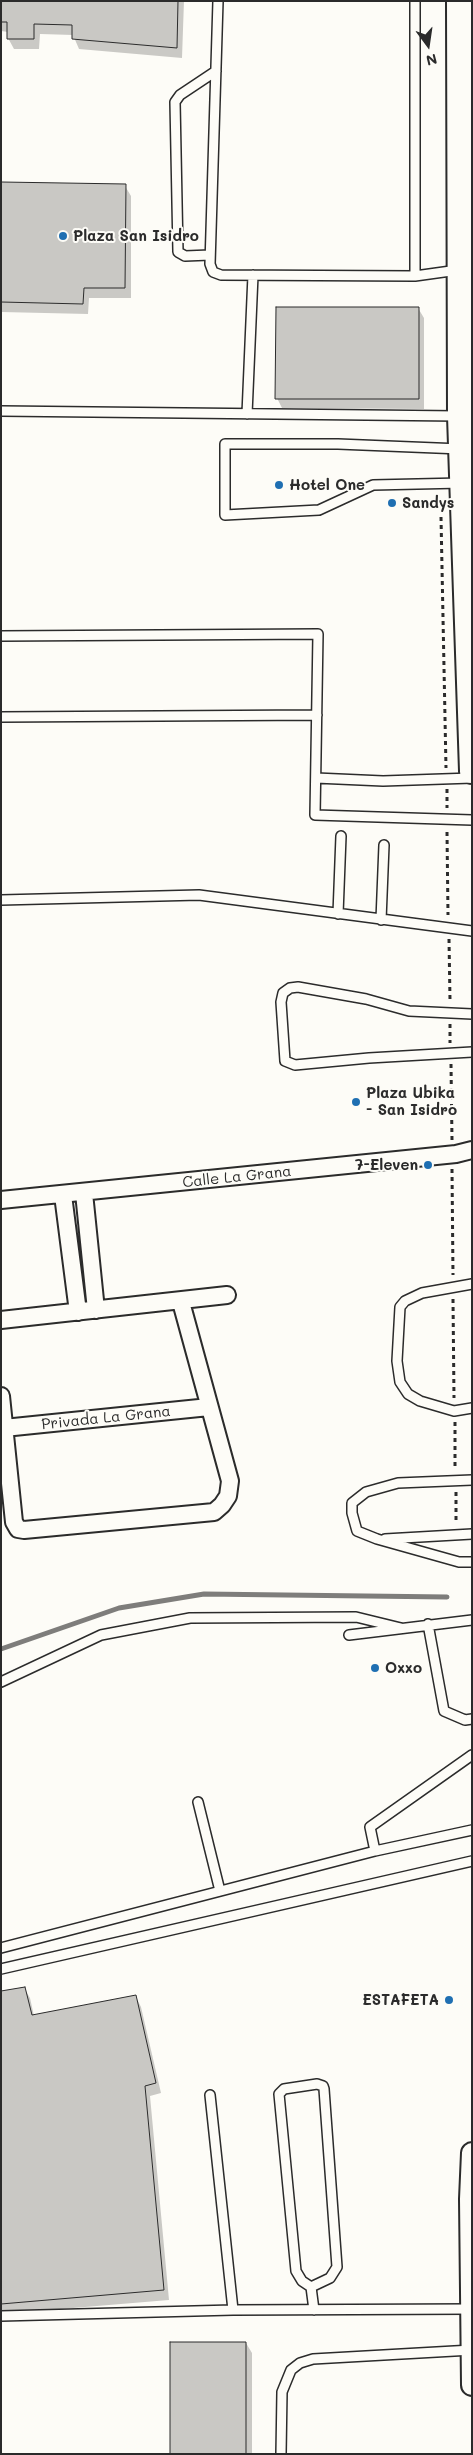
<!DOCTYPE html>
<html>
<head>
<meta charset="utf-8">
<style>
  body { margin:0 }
  #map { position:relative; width:473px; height:2455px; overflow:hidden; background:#fdfcf7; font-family:Mali,sans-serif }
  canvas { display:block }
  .frame { position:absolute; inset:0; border:2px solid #2b2b2b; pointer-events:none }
  .north { position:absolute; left:403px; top:20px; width:50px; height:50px; -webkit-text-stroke:4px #fdfcf7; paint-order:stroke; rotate:166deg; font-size:14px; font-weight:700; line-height:20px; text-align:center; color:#2b2b2b }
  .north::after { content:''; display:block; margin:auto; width:18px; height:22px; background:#2b2b2b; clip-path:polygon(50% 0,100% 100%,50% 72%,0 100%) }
</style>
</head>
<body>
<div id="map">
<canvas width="473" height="2455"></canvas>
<div class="frame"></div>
<div class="north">N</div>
</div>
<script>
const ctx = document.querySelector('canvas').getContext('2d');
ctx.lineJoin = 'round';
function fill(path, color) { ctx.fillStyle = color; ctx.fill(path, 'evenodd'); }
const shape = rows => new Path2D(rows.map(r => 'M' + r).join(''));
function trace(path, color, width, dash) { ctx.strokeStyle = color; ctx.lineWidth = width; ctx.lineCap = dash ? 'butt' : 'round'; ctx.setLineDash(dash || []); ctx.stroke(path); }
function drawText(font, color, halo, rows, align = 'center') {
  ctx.font = font + ' Mali,sans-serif'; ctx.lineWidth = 4; ctx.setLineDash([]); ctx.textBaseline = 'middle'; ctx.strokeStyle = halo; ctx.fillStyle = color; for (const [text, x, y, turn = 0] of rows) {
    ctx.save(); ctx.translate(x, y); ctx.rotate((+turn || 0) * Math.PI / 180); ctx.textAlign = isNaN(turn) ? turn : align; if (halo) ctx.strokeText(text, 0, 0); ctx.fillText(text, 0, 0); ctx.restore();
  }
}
const shadow = shape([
  [1,1,184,1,182,58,79,49,73,35,40,34,39,49,14,49,8,38,8,32,1,31],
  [1,183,125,186,131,196,131,298,89,298,88,314,1,312],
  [418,308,424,318,424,409,282,408,277,398],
  [24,1988,30,1998,34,2016,136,1997,141,2007,161,2093,150,2096,169,2300,1,2314,1,1993],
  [246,2343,252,2353,252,2454,171,2454]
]);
const stream = shape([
  [1,1649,119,1608,204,1594,447,1597]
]);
const building = shape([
  [1,1,178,1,177,48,72,39,72,25,34,24,34,39,7,39,7,22,1,22,1,1],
  [1,182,126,184,125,288,84,288,83,304,1,302,1,182],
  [276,307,419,307,419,399,275,399,276,307],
  [25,1987,32,2015,136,1995,156,2083,145,2086,164,2290,1,2304,1,1991,25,1987],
  [170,2342,246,2342,246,2454,170,2454,170,2342]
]);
const path = shape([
  [441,517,446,768],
  [447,789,447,808],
  [447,832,448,915],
  [449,939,450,1000],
  [450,1024,450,1043],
  [451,1064,452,1140],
  [452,1169,453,1275],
  [453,1299,454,1398],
  [455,1422,455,1470],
  [456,1492,456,1523]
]);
const service = shape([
  [218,1,210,264,213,272,221,275,415,276,458,270],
  [415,1,415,276],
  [210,255,185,256,178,252,175,102,180,95,216,71],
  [1,411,458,416],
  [247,414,253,275],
  [461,449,338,444,225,444,225,515,319,510,373,485,462,483],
  [1,636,318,634,315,815,472,820],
  [1,717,317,715],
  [316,778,383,781,472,778],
  [1,900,199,895,472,931],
  [338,914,341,836],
  [381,920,384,845],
  [472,1014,409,1011,366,999,298,987,290,988,283,993,281,1002,285,1061,295,1065,369,1058,472,1052],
  [472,1284,422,1293,405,1301,400,1307,397,1361,400,1382,408,1394,420,1401,454,1411,472,1408],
  [472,1480,398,1483,366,1492,352,1503,352,1513,357,1531,377,1539,459,1562,472,1562],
  [385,1539,472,1534],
  [428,1624,444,1711,465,1720,472,1719],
  [349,1635,472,1620],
  [1,1682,101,1635,190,1618,356,1617,401,1628],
  [198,1802,220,1891],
  [375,1851,370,1827,472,1755],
  [1,1948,375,1851,472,1830],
  [1,1969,472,1861],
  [317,2084,323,2086,324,2089,337,2267,330,2278,311,2287,302,2281,296,2271,279,2094,284,2089,317,2084],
  [210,2095,233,2310],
  [311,2287,314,2310],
  [1,2316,233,2310,472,2309],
  [281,2454,282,2392,291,2370,300,2363,313,2359,472,2350]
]);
const minor = shape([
  [84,1193,96,1310],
  [63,1195,78,1312],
  [1,1200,456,1154,472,1150],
  [1,1320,227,1295],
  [1,1396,14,1522,18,1529,24,1530,214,1512,222,1505,228,1496,230,1481,181,1302],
  [4,1428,209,1407]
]);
const tertiary = shape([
  [472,2153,470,2199,472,2385]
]);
const secondary = shape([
  [459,1,460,416,472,771]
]);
const markers = [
  [63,236,5,"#1f6fb2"],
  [279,485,5,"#1f6fb2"],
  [392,503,5,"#1f6fb2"],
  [356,1102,5,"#1f6fb2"],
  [428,1165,5,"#1f6fb2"],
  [375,1668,5,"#1f6fb2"],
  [449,2000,5,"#1f6fb2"]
];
const poiNames = [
  ["Plaza San Isidro",73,236],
  ["Hotel One",289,485],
  ["Sandys",402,503],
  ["Plaza Ubika",366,1093],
  ["- San Isidro",366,1110],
  ["7-Eleven",418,1165,"right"],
  ["Oxxo",385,1668],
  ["ESTAFETA",439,2000,"right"]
];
const streetNames = [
  ["Calle La Grana",237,1177,-6],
  ["Privada La Grana",106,1418,-6]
];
fill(shadow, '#0003');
trace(stream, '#7e7d7b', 5);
fill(building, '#c9c8c4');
trace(building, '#2b2b2b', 1);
trace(service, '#2b2b2b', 12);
trace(minor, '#2b2b2b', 20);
trace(tertiary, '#2b2b2b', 24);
trace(secondary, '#2b2b2b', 28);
trace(path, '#2b2b2b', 3, [4, 4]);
trace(service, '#fdfcf7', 9);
trace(minor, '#fdfcf7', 16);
trace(tertiary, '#fdfcf7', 20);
trace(secondary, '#fdfcf7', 24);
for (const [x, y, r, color] of markers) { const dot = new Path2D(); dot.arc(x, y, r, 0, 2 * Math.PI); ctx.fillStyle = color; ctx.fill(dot); trace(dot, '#fdfcf7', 2); }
drawText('bold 15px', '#2b2b2b', '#fdfcf7', poiNames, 'left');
drawText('15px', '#2b2b2b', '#fdfcf7', streetNames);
</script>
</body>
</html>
